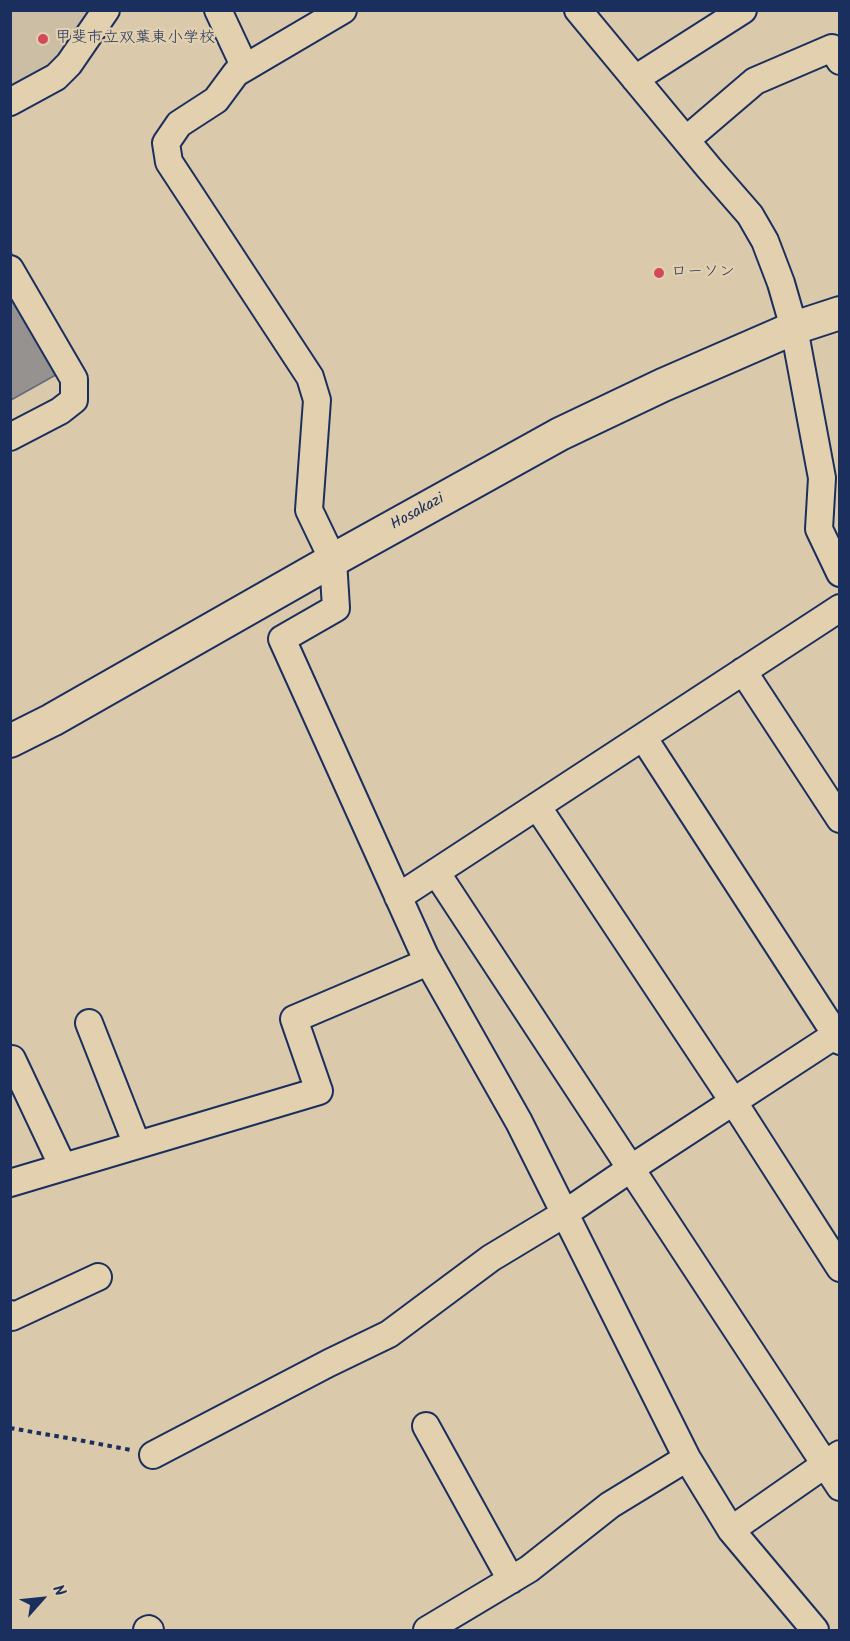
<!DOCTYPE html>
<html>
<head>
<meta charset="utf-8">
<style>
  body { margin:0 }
  #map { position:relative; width:850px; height:1641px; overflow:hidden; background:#dacaab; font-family:Kalam,sans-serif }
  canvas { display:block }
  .frame { position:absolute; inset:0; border:12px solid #1b2f5e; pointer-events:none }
  .north { position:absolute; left:12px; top:1569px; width:60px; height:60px; -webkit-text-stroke:4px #e2d0ae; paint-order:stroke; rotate:63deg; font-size:16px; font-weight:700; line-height:24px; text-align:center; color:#1b2f5e }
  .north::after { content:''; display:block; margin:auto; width:21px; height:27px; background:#1b2f5e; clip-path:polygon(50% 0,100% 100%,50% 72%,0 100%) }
</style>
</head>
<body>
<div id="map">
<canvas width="850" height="1641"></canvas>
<div class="frame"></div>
<div class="north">N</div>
</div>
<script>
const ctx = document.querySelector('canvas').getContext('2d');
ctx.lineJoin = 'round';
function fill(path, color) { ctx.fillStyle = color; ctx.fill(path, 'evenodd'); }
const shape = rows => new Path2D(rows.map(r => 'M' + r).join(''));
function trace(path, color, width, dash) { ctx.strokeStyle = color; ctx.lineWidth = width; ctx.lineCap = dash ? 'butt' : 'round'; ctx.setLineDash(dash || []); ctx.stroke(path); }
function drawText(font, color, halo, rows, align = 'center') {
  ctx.font = font + ' Kalam,"Klee One",sans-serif'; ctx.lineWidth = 4.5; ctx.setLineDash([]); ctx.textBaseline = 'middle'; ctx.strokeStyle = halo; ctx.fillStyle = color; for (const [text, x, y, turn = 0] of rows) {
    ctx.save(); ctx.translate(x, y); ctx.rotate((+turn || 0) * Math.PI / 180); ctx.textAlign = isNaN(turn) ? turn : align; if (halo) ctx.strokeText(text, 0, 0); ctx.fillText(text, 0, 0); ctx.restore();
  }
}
const built = shape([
  [11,11,93,11,57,67,11,93]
]);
const water = shape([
  [10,250,69,358,61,372,11,400,10,250]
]);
const path = shape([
  [10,1428,73,1439,131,1450]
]);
const minor = shape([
  [218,10,240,57,243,69],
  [343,10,236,73,216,100,179,124,166,143,169,162,310,377,317,400,309,510,333,560,336,608,282,639,425,956,519,1122,687,1458,731,1530,815,1630],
  [578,10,709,168,750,215,765,241,781,283,794,328,822,478,819,529,840,573],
  [635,79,743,10],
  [10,102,56,77,69,64,106,10],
  [686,140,755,81,832,48,840,61],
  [10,269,74,379,74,400,60,411,10,437],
  [743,671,840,819],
  [643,737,840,1041],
  [537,806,733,1101,840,1268],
  [436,872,840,1487],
  [398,897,840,608],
  [89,1023,137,1145],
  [12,1059,63,1167],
  [10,1183,319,1091,294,1019,428,962],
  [10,1314,12,1317,98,1277],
  [426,1426,511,1580],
  [153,1455,329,1363,389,1334,491,1258,564,1214,630,1169,840,1032],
  [731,1530,840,1454],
  [147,1630,149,1629,150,1630],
  [427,1630,529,1569,610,1505,687,1458]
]);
const major = shape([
  [10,741,52,720,333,560,560,434,663,385,794,328,840,313]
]);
const markers = [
  [43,39,6,"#d1495b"],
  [659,273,6,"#d1495b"]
];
const poiNames = [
  ["甲斐市立双葉東小学校",55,39],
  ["ローソン",671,273]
];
const streetNames = [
  ["Hosakazi",418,513,-29]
];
fill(built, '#cbbea5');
fill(water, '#959290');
trace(water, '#646a7c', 1.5);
trace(minor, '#1b2f5e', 30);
trace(major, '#1b2f5e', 36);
trace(path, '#1b2f5e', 4, [4.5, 4.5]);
trace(minor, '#e2d0ae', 26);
trace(major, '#e2d0ae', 32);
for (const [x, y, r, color] of markers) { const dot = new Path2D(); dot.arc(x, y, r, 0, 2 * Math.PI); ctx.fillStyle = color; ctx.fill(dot); trace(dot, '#e2d0ae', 2); }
drawText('16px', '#1b2f5e', '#e2d0ae', poiNames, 'left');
drawText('16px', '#1b2f5e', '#e2d0ae', streetNames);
</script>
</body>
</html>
